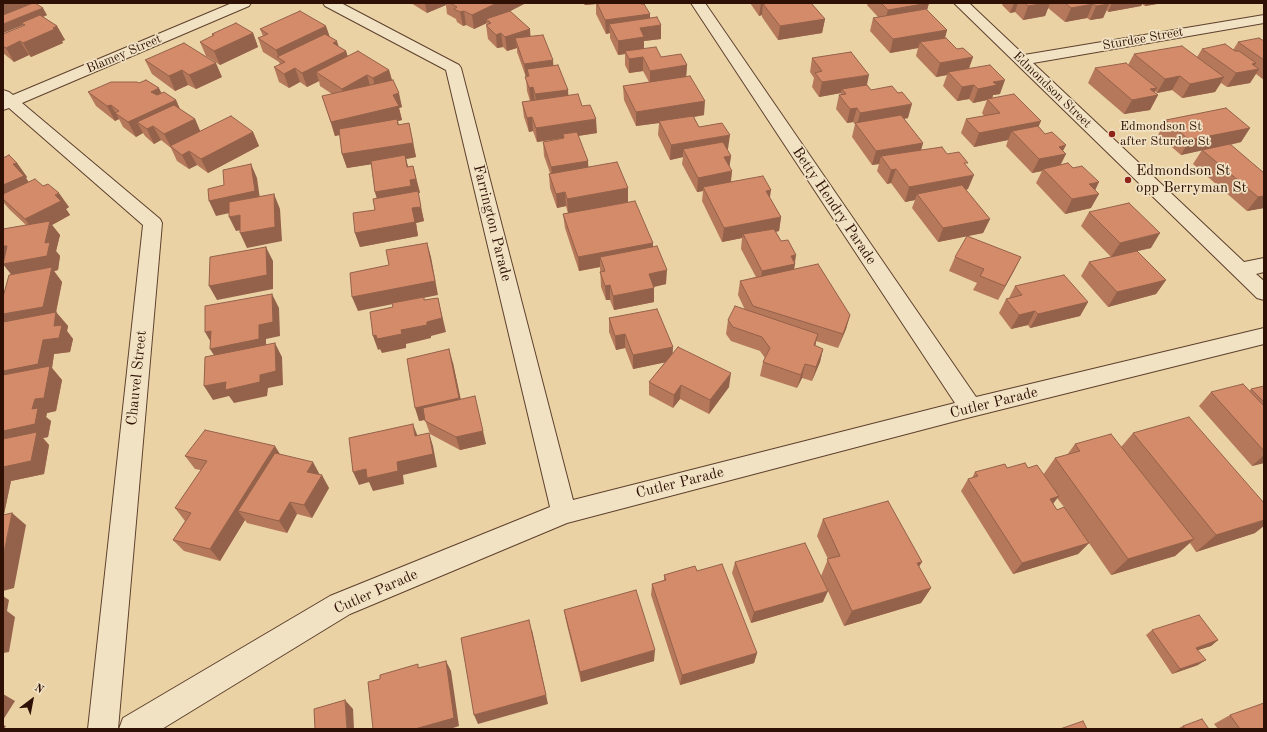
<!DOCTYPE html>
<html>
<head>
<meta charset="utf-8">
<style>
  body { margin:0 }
  #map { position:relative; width:1267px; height:732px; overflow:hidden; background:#ead2a5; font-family:"Old Standard TT",serif }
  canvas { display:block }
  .frame { position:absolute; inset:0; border:4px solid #2f1004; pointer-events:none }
  .north { position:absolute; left:12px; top:680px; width:40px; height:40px; -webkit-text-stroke:3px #f1e2c4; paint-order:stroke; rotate:32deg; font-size:11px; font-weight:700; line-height:16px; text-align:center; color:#2f1004 }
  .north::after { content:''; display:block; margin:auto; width:14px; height:18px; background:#2f1004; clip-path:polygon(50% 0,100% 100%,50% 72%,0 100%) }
</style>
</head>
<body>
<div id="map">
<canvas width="1267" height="732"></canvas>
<div class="frame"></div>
<div class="north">N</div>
</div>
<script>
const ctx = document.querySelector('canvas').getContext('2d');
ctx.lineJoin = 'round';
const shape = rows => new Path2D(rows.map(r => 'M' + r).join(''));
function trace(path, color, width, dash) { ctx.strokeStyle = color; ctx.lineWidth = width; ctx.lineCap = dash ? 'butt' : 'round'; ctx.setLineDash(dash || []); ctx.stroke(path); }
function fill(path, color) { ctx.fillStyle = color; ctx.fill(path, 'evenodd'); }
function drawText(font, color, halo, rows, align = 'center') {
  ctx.font = font + ' "Old Standard TT",serif'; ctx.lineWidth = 3.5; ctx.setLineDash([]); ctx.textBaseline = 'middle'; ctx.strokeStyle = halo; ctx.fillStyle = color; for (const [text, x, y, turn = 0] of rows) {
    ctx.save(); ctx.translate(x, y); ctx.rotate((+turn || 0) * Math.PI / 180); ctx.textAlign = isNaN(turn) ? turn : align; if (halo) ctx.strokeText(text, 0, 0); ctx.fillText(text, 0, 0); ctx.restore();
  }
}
const street = shape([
  [232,3,251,3,249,6,22,103,160,219,162,223,118,729,88,729,143,225,9,108,3,110,3,90,9,92,13,95,232,3],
  [323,3,341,3,459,65,461,68,573,500,955,403,691,3,705,3,976,397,1264,328,1264,344,971,417,567,523,350,614,162,729,119,729,123,718,330,596,550,507,446,70,325,6,323,3],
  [954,3,969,3,1024,55,1264,15,1264,23,1033,63,1244,262,1264,258,1264,272,1256,274,1264,281,1264,300,1257,298,954,3]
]);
const wall = shape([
  [411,3,524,3,524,4,508,12,530,29,530,36,553,65,568,90,568,95,582,106,597,133,578,136,588,161,588,167,628,188,628,202,653,243,653,247,666,284,654,287,654,302,614,310,610,300,606,300,601,287,600,267,579,271,565,228,563,214,568,213,566,206,557,208,550,188,549,174,550,173,544,156,543,142,563,138,537,142,533,131,529,132,524,117,522,102,530,101,527,91,526,77,517,52,517,48,507,51,503,47,497,48,488,39,486,25,487,25,487,23,474,29,466,25,463,26,457,22,456,19,447,14,446,5,427,13],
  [583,3,640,3,650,14,650,18,661,25,661,39,644,41,644,49,661,57,687,65,686,76,704,115,694,117,699,127,728,149,727,150,731,156,729,167,732,171,731,182,770,198,781,217,779,231,776,232,781,241,796,255,795,263,795,264,794,269,850,315,846,329,838,348,816,341,815,346,823,349,820,362,812,381,802,378,797,388,760,376,763,362,765,358,760,351,731,341,726,334,728,320,745,310,738,295,740,281,756,277,741,249,742,238,722,242,702,201,703,191,697,192,682,164,683,157,670,160,658,135,659,123,636,126,624,100,623,86,649,82,643,71,629,73,625,65,625,54,618,55,610,38,610,33,606,34,596,14,596,4,585,5],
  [750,3,811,3,825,19,822,33,778,40,762,17,762,15,759,16],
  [868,3,929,3,927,10,947,30,945,38,957,49,973,57,969,68,1000,94,993,95,992,98,1038,127,1045,134,1066,145,1063,151,1060,165,1095,190,1091,208,1065,214,1036,183,1042,171,1032,173,1006,146,1008,140,974,147,961,133,966,119,984,116,982,113,987,100,973,103,969,99,957,101,943,86,947,75,936,77,916,56,918,48,890,53,870,31,873,18,878,17,867,5],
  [1003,3,1163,3,1145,6,1142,4,1141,6,1108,12,1107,10,1103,18,1090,20,1087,18,1065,22,1048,8,1045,16,1023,20,1015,12,1010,13,1002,5],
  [29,5,47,15,43,17,57,26,65,40,62,41,63,43,31,57,29,55,14,62,3,53,3,34,23,26,23,25,3,33],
  [260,29,330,37,339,47,346,51,348,57,389,70,392,80,402,107,399,108,402,120,398,121,398,125,412,137,416,157,406,159,408,167,413,166,420,193,418,193,424,221,416,223,418,236,360,247,355,233,375,210,377,198,375,192,371,164,347,168,342,154,340,135,335,136,322,96,332,94,320,86,319,81,307,87,300,82,289,88,279,82,274,67,280,65,279,62,263,52,258,38,263,36],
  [253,33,258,47,220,65,206,56,200,42,213,36,212,34],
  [1264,41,1264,80,1256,74,1250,83,1227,87,1221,83,1215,92,1182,98,1172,90,1157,93,1155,91,1154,93,1158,95,1150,110,1124,114,1088,83,1095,68,1128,65,1134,54,1197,57,1202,49,1233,50,1238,42],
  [812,58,867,85,871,90,908,118,904,119,923,143,921,150,947,154,966,166,968,189,966,190,990,219,983,233,938,242,912,208,915,200,905,202,891,183,887,184,877,171,879,164,872,165,852,137,855,124,853,122,847,123,836,109,839,95,840,95,841,93,819,97,812,87,814,78,810,72],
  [145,60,222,77,196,89,188,85,175,91,152,74],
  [139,83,176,100,180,109,195,119,200,131,253,132,259,146,208,173,197,165,189,169,177,161,171,148,161,140,154,144,145,136,143,133,136,137,123,127,119,119,115,121,96,106,88,92],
  [1166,120,1250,128,1241,142,1230,145,1263,172,1264,171,1264,208,1247,211,1193,164,1202,150,1181,155,1158,135],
  [3,158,17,163,27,177,26,178,28,182,69,207,66,209,70,215,52,225,60,235,56,251,60,256,58,270,54,271,62,282,56,313,56,312,68,326,67,331,73,339,70,352,54,354,52,368,62,380,56,411,47,413,46,417,51,421,48,437,43,438,49,445,44,474,11,481,4,514,5,322,3,320,11,274,3,264,3,229,26,225,10,210,3,202],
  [1089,212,1151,248,1137,251,1166,280,1156,294,1108,307,1081,276,1089,262,1111,257,1081,226],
  [955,257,1021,257,998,300,973,290,977,283,949,271],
  [1015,286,1088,302,1080,316,1030,328,1028,325,1011,329,999,313,1006,299,1009,298],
  [609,318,673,347,672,354,729,387,709,414,680,399,673,408,649,395,649,382,665,362,633,369,625,348,616,350,609,332],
  [453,363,461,400,486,444,460,450,430,434,425,420,419,421],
  [1264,386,1264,463,1252,466,1199,406,1211,392,1249,391,1251,389],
  [1133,433,1255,533,1196,552,1190,543,1175,556,1111,575,1089,543,1078,554,1013,574,961,491,968,479,972,478,975,472,1007,468,1028,468,1043,475,1055,458,1067,455,1075,444,1121,447],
  [1057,498,1064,507,1057,510,1053,504],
  [281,455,320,475,329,488,312,518,297,514,287,533,247,523,245,520,220,561,184,551,173,540,185,521,175,508,201,470,195,469,185,456],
  [823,519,931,588,921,603,844,626,821,576,828,559,817,536],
  [735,562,823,602,751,623,732,573],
  [697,571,757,653,754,663,680,685,651,595,652,584,664,580,664,575],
  [564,610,654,661,581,682,566,621],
  [1152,630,1218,640,1211,646,1198,650,1198,665,1172,674,1146,635],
  [1230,715,1264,729,1218,729,1214,724],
  [1183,726,1209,729,1177,729]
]);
const shadedWall = shape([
  [8,3,28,3,32,10,3,16,3,5],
  [425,3,446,3,446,5,427,13],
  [497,3,524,3,524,4,489,22,486,19,487,23,474,29,472,15],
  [584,3,596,3,596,4,585,5],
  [761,3,806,3,763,4,762,15,759,16],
  [929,3,925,17,884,23,888,10],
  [1014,3,1018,3,1015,12,1010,13],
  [1046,3,1050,3,1045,16,1023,20,1028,6],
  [1112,3,1143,3,1141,6,1108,12],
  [1146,3,1163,3,1145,6],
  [1093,4,1087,18,1065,22,1071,8],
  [1109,4,1103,18,1090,20,1096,6],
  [43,8,47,15,24,25,21,23,23,25,3,33,3,24],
  [464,11,466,25,463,26,460,12],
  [650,14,650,27,661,25,661,39,644,41,644,51,625,51,625,54,618,55,618,41,609,24,610,33,606,34,605,20],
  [825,19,822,33,778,40,780,26],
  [57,26,65,40,62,41,63,43,31,57,23,43],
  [326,26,331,40,279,58,276,50],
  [530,29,531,43,515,38,517,48,507,51,505,37],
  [947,30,943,44,920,42,918,48,890,53,893,39],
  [253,33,258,47,220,65,214,51],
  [501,33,503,47,497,48,496,35],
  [20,41,29,55,14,62,6,48],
  [337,41,341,54,346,51,350,65,316,72,319,81,307,87,302,73,333,43],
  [643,57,643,71,629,73,629,59],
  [973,57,968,71,948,72,947,75,936,77,940,63],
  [553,60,554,74,527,69,528,77,526,78,524,64],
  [216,63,222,77,196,89,189,75],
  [1256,63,1252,70,1259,69,1250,83,1227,87,1236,73,1252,64],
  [687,65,686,79,650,85,650,71],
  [295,68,300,82,289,88,284,74],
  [182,70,188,85,175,91,169,76],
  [389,70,393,84,376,92,373,78],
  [367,75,371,89,346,103,342,89],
  [869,75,866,89,842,89,841,93,819,97,822,82],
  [1180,76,1172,90,1157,93,1165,79],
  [1224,77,1215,92,1182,98,1190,84],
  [1005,80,1000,94,993,95,992,99,987,99,987,100,973,103,978,89,993,82],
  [974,85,969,99,957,101,962,87],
  [533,87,535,102,531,102,529,88],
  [159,88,166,102,151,92],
  [1157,88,1152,96,1158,95,1150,110,1124,114,1132,100,1150,89],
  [568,90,569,104,537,109,535,94],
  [399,93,402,107,399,108,402,120,398,121,401,134,397,121,335,136,331,122,393,95],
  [176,100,182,114,153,126,161,140,154,144,147,129,137,122,143,133,136,137,128,122],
  [705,101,704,115,659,123,659,121,659,123,636,126,636,112],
  [912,104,908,118,858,127,857,125,860,113],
  [111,105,119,119,115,121,107,106],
  [857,108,853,122,847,123,850,109],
  [532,117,533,131,529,132,527,118],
  [195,119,201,133,171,147,164,134],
  [596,119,597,133,564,138,563,134,563,138,537,142,536,128],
  [1041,121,1035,135,1012,131,1008,140,974,147,979,133],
  [409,123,416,157,406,159,409,170,413,166,420,193,418,193,424,221,416,223,418,236,360,247,355,233,379,206,375,192,406,159,347,168,342,154],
  [1250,128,1241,142,1181,155,1189,140],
  [253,132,259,146,208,173,201,159],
  [730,135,728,149,687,157,683,149,683,157,670,160,671,145],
  [923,143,919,157,881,156,879,164,872,165,876,151],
  [1066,145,1061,154,1066,154,1059,168,1043,169,1042,171,1032,173,1039,159,1059,147],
  [189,151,197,165,189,169,182,155],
  [731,156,729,170,724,157],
  [588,161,589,175,553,181,551,167],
  [17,163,27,177,26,178,34,190,3,199,3,185,13,164],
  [251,164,257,178,261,206,216,216,209,201],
  [896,169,891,183,887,184,891,170],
  [732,171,730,186,703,187,703,191,697,192,698,178],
  [974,175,968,189,921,198,917,194,915,200,905,202,909,187],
  [1099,182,1093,195,1099,194,1091,208,1065,214,1072,199,1089,184],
  [628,188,628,202,568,213,567,199],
  [771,190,769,204,766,191],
  [565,192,566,206,557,208,556,194],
  [59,193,69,207,66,209,70,215,52,225,60,235,56,251,60,256,58,270,54,271,62,282,54,321,10,329,3,320,3,314,14,278,3,264,35,233,25,219,55,195],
  [274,194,280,209,282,241,247,248,240,233],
  [1264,196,1264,208,1247,211,1258,197],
  [240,215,247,229,236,231,229,217],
  [781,217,779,231,744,238,743,234,742,238,722,242,724,228],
  [990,219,983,233,938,242,943,228],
  [1160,233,1151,248,1111,257,1120,243],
  [427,243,431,257,438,295,358,311,352,297],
  [653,243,653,257,600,257,600,267,579,271,578,257],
  [3,246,7,246,3,263],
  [266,247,273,261,273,289,217,300,209,286],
  [796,255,794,264,795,264,792,278,760,285,762,271,791,256],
  [1021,257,1014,271,998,300,1005,286],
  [667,270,666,284,648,288,649,274],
  [1166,280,1156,294,1108,307,1117,292],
  [610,285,610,300,606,300,605,286],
  [654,288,654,302,614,310,613,296],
  [272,294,279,308,280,336,266,339,266,353,219,363,210,349,259,325],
  [438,298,446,332,431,336,431,338,406,344,406,348,382,353,380,349,378,350,373,336,427,322],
  [1088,302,1080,316,1030,328,1038,314],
  [1035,311,1028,325,1011,329,1019,315],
  [56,312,68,326,67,331,73,339,70,352,54,354,52,368,62,380,56,411,47,413,46,417,51,421,48,437,43,438,49,445,44,474,11,481,4,514,3,514,3,371,43,340,54,326],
  [850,315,846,329,838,348,843,334],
  [211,331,213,346,205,332],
  [625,334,625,348,616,350,615,336],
  [818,334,815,347,814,345],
  [275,343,282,357,283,385,268,388,267,396,234,403,229,396,213,400,204,386,260,375],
  [673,347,672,361,633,369,633,355],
  [449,349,453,363,463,411,419,421,415,408],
  [823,349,820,362,812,381,816,367],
  [805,364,802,378,797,388,801,375],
  [731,373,729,387,709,414,710,400],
  [681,385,680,399,673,408,674,395],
  [475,396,486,444,460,450,456,437],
  [413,424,418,437,415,436],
  [429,433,433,446,437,467,403,475,404,484,373,491,369,482,359,485,353,472,397,462],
  [275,446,283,459,238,511,245,520,220,561,210,549],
  [1264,455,1264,463,1252,466],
  [313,462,320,475,307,472],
  [322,475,329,488,312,518,304,505],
  [1059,496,1049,509,1050,499],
  [290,502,297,514,287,533,279,521],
  [12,513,26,525,14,588,3,591,3,557],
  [1264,520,1264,526,1255,533,1196,552,1216,535],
  [1194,539,1175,556,1111,575,1128,559],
  [1089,543,1078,554,1013,574,1022,563],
  [922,562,912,578,917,563],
  [931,588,921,603,844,626,852,611],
  [828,591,823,602,751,623,754,612],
  [3,596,9,600,7,611,15,617,9,652,3,653],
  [532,630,548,704,478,724,474,715],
  [1218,640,1211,646,1189,653,1196,648],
  [655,650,654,661,581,682,580,672],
  [757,653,754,663,680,685,682,675],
  [1206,660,1198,665,1172,674,1180,669],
  [446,661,451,671,459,726,450,729,415,729],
  [3,694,15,701,3,720],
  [345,700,353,709,354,729,347,729],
  [3,725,6,726,4,729,3,729]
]);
const building = shape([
  [3,3,8,3,3,5,3,3],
  [33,3,35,3,43,8,3,24,3,15,33,3],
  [450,3,497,3,472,15,464,11,460,12,454,9,457,7,450,3],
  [597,3,640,3,641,4,644,4,650,14,605,20,597,3],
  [769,3,811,3,825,19,780,26,763,4,769,3],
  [881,3,929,3,888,10,881,3],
  [1025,3,1046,3,1028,6,1025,3],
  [1065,3,1108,3,1109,4,1096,6,1093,4,1071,8,1065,3],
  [926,9,947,30,893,39,873,18,926,9],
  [300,11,326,26,276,50,258,38,268,34,260,29,300,11],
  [510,11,530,29,505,37,501,33,496,35,486,25,491,23,486,19,510,11],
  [40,15,57,26,53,28,55,29,23,43,20,41,6,48,3,46,3,34,25,25,21,23,40,15],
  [657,17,661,25,640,28,644,37,618,41,609,24,657,17],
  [236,23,253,33,214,51,200,42,214,35,212,34,236,23],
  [325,34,337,41,333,43,346,51,302,73,295,68,284,74,274,67,285,62,277,57,325,34],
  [543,35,553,60,524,64,515,38,543,35],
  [946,38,957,49,963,48,973,57,940,63,920,42,946,38],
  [1259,38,1264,41,1264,60,1238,42,1259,38],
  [184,43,216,63,189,75,182,70,169,76,145,60,184,43],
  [1225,44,1235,51,1239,51,1256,63,1252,64,1259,69,1236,73,1202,49,1225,44],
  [1182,46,1224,77,1190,84,1180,76,1165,79,1134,54,1182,46],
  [656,47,661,57,681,54,687,65,650,71,643,57,629,59,625,51,656,47],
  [358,51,389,70,373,78,367,75,342,89,316,72,358,51],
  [851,52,869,75,822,82,815,73,822,71,812,58,851,52],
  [1126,63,1157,88,1150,89,1158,95,1132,100,1095,68,1126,63],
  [558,65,568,90,535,94,533,87,529,88,525,77,529,76,527,69,558,65],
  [990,65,1005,80,993,82,997,85,978,89,974,85,962,87,948,72,990,65],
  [690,76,705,101,636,112,623,86,690,76],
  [146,80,159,88,151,92,157,95,164,92,176,100,128,122,115,113,119,111,111,105,107,106,88,92,111,82,137,82,139,83,146,80],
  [393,80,399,93,393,95,399,106,331,122,322,96,393,80],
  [867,85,871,90,892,86,898,93,902,92,912,104,860,113,857,108,850,109,839,95,846,94,842,89,867,85],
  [578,94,582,106,590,105,596,119,536,128,532,117,527,118,522,102,578,94],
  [1014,94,1041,121,979,133,966,119,1000,113,987,99,1014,94],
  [174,105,195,119,164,134,153,126,147,129,137,122,174,105],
  [1226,108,1250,128,1189,140,1166,120,1226,108],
  [901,115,923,143,876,151,855,123,901,115],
  [231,116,253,132,201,159,189,151,182,155,170,146,231,116],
  [693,116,699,127,722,123,730,135,671,145,659,121,693,116],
  [397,119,398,125,409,123,413,143,342,154,339,129,397,119],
  [1038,126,1045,134,1052,132,1066,145,1059,147,1066,154,1039,159,1012,131,1038,126],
  [577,132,588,161,551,167,543,142,564,138,563,134,577,132],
  [723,142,731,156,724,157,732,171,698,178,683,149,723,142],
  [1230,144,1264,173,1264,196,1258,197,1202,150,1230,144],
  [942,147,947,154,959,152,968,163,964,163,974,175,909,187,896,169,891,170,881,156,942,147],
  [9,155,17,163,13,164,24,176,3,185,3,158,9,155],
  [405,155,407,167,413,166,416,179,410,180,411,186,375,192,371,161,405,155],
  [617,162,628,188,567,199,565,192,556,194,549,174,617,162],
  [1068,163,1073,168,1082,166,1099,182,1089,184,1099,194,1072,199,1043,169,1068,163],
  [251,164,255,191,209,201,208,189,224,185,223,170,251,164],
  [763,176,771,190,766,191,781,217,724,228,703,187,763,176],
  [35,179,43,186,48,184,59,193,55,195,61,201,25,219,3,199,3,194,35,179],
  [962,185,990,219,943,228,917,194,962,185],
  [418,191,421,207,412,208,415,222,355,233,353,213,375,210,373,199,418,191],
  [274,194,275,227,240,233,240,215,229,217,229,202,274,194],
  [635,201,653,243,578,257,563,214,635,201],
  [1129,203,1160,233,1120,243,1089,212,1129,203],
  [50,221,45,243,50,242,47,256,3,264,7,246,3,246,3,229,50,221],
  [774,229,781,241,788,240,796,255,791,256,795,264,762,271,743,234,774,229],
  [967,236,1021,257,1005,286,980,276,984,269,955,257,967,236],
  [427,243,435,281,352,297,350,273,389,265,386,250,427,243],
  [657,246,667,270,649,274,654,288,613,296,610,285,605,286,600,272,605,271,600,257,657,246],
  [266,247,267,275,209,286,210,257,266,247],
  [1137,251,1166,280,1117,292,1089,262,1137,251],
  [818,264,850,315,843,334,753,306,740,281,818,264],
  [52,267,43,307,3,314,3,297,9,275,52,267],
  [1064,275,1088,302,1038,314,1035,311,1019,315,1006,299,1022,295,1015,286,1064,275],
  [272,294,273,322,259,325,259,339,210,349,211,331,205,332,205,306,272,294],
  [424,297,424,300,438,298,442,318,427,322,427,325,401,330,402,334,377,339,376,335,373,336,370,312,393,307,392,303,424,297],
  [735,306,818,334,814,345,823,349,816,367,805,364,801,375,763,362,770,348,762,337,733,327,728,320,735,306],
  [657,309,673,347,633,355,625,334,615,336,609,318,657,309],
  [56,312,54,326,62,325,59,338,43,340,38,364,3,371,3,322,56,312],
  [275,343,276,371,260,375,260,382,225,390,226,382,204,386,205,357,275,343],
  [678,347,731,373,710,400,681,385,674,395,649,382,678,347],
  [449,349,459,398,415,408,407,359,449,349],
  [50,366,44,398,35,399,32,409,38,408,35,424,3,431,3,375,50,366],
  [1243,384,1264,406,1264,451,1211,392,1243,384],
  [1264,386,1264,402,1251,389,1264,386],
  [475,396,483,431,456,437,425,421,423,408,475,396],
  [1189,417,1264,503,1264,520,1216,535,1133,433,1189,417],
  [413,424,415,436,429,433,433,454,397,462,398,471,367,478,366,469,353,472,349,438,413,424],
  [205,430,275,446,210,549,173,540,191,513,175,508,207,461,185,456,205,430],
  [37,432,31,461,3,467,3,439,37,432],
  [1111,434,1194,539,1128,559,1055,458,1080,451,1075,444,1111,434],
  [275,453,313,462,307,472,322,475,304,505,290,502,279,521,238,511,275,453],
  [1025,463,1028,468,1037,465,1059,496,1050,499,1057,510,1064,507,1089,543,1022,563,968,479,978,476,975,472,1005,464,1007,468,1025,463],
  [888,501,922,562,917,563,931,588,852,611,827,559,840,556,823,519,888,501],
  [12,513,3,557,3,515,12,513],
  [805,543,828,591,754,612,735,562,805,543],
  [722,564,757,653,682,675,652,584,666,580,664,575,695,566,697,571,722,564],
  [636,590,655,650,580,672,564,610,636,590],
  [1199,615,1218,640,1196,648,1206,660,1180,669,1152,630,1199,615],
  [529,620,546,695,474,715,461,638,529,620],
  [446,661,454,718,415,729,373,729,368,682,380,679,380,675,418,664,418,668,446,661],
  [345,700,347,729,315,729,314,709,345,700],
  [1264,703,1264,729,1240,729,1230,715,1264,703],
  [1202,719,1209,729,1185,729,1183,726,1202,719],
  [1083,721,1087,729,1060,729,1083,721]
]);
const markers = [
  [1112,134,4,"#8f2418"],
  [1128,180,4,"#8f2418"]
];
const farStreetnames = [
  ["Sturdee Street",1143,39,-10],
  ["Blamey Street",124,54,-23],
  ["Edmondson Street",1052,90,44]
];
const farPoinames = [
  ["Edmondson St",1120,127],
  ["after Sturdee St",1120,142]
];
const poiNames = [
  ["Edmondson St",1136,171],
  ["opp Berryman St",1136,188]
];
const streetNames = [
  ["Betty Hendry Parade",834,206,56],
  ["Farrington Parade",492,223,76],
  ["Chauvel Street",137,378,-84],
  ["Cutler Parade",994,403,-14],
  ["Cutler Parade",680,483,-14],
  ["Cutler Parade",376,592,-24]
];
trace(street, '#5e402c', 2);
fill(street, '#f1e2c4');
fill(wall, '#b6785a');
fill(shadedWall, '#94614a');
fill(building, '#d48b69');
trace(building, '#94614a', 1);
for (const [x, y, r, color] of markers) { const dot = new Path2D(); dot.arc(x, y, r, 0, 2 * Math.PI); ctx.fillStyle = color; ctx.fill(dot); trace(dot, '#f1e2c4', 1.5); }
drawText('13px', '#2f1004', '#f1e2c4', farStreetnames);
drawText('13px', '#2f1004', '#f1e2c4', farPoinames, 'left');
drawText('15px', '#2f1004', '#f1e2c4', poiNames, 'left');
drawText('15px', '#2f1004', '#f1e2c4', streetNames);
</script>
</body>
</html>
